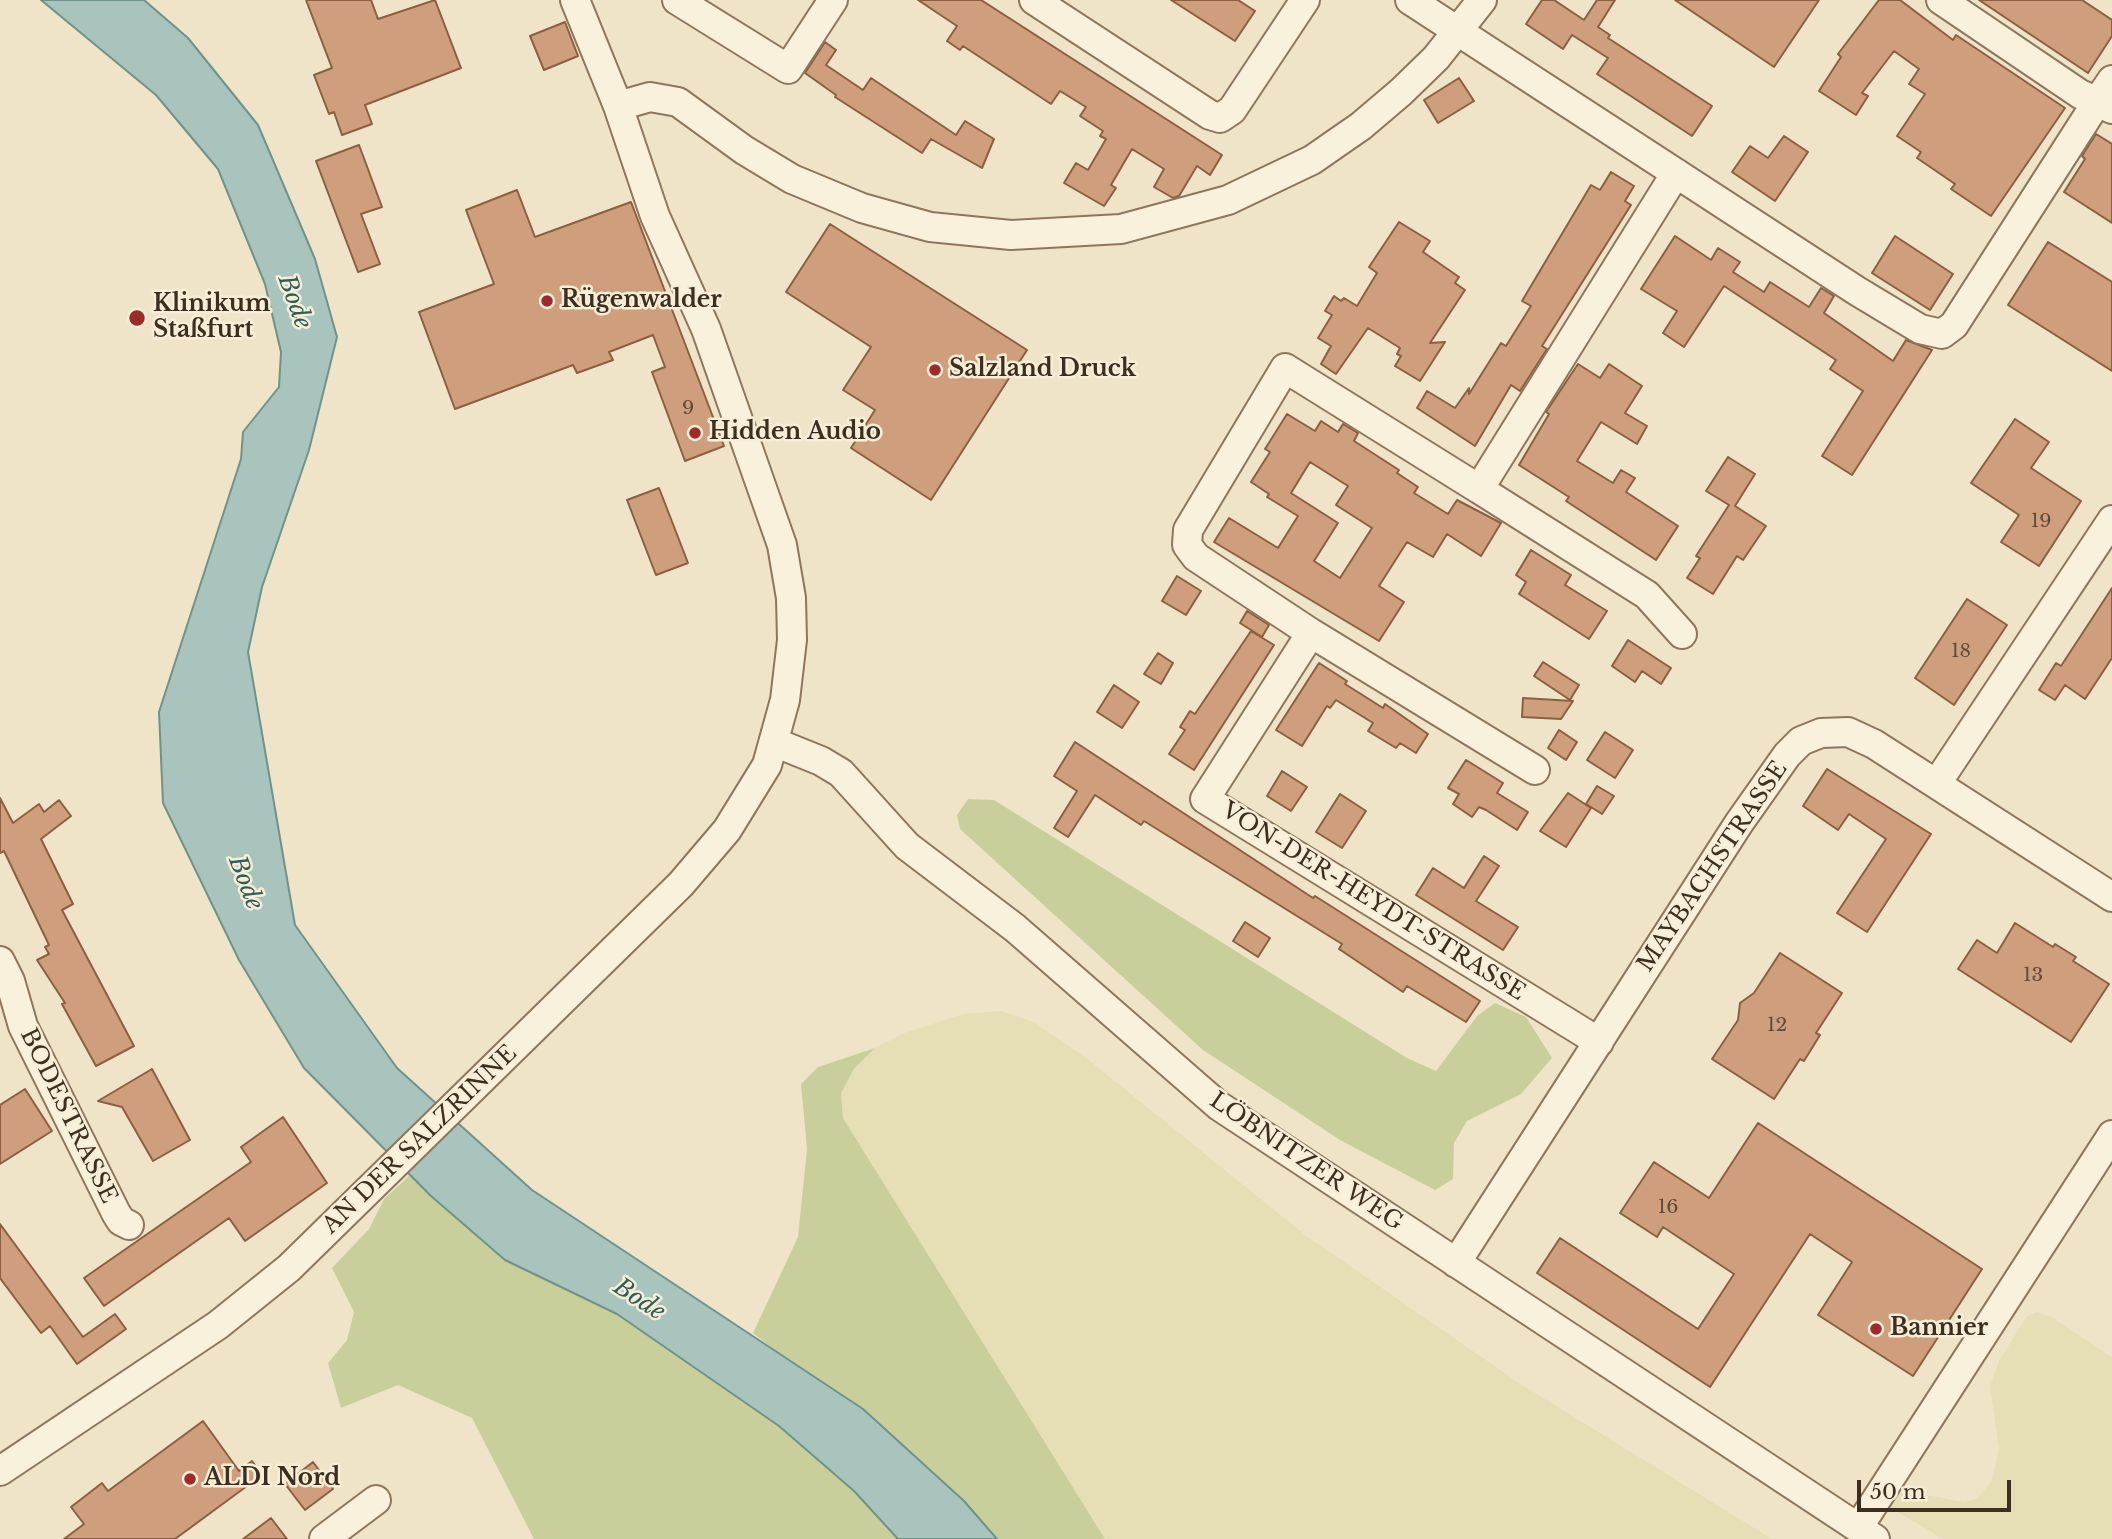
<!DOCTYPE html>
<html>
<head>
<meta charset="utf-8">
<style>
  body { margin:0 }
  #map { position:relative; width:2112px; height:1539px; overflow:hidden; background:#f0e4c8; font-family:"Libre Baskerville",serif }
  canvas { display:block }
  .scale { position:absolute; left:1857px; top:1480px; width:154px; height:32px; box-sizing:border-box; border:4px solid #3d2e20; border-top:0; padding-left:9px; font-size:21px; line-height:24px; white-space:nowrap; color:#3d2e20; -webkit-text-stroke:5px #f7eed8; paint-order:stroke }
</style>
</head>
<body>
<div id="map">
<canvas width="2112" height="1539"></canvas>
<div class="scale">50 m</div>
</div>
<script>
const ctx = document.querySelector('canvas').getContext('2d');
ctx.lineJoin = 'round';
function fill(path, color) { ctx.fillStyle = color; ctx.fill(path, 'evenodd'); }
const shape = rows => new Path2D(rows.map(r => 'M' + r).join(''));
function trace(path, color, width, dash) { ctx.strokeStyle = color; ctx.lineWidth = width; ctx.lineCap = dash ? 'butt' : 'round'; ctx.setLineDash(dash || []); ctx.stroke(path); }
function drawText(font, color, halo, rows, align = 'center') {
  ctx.font = font + ' "Libre Baskerville",serif'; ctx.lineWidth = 5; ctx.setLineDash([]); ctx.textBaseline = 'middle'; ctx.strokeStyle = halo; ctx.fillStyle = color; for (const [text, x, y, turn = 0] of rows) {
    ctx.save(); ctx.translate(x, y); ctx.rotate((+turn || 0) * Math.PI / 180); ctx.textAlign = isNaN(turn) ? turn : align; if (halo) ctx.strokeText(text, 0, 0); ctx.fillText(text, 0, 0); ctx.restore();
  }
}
const farmland = shape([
  [1001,1011,1034,1022,1090,1061,1304,1234,1519,1383,1772,1539,1105,1539,843,1118,841,1093,854,1069,875,1048,907,1032,964,1014],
  [2037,1312,2052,1317,2112,1357,2112,1539,1943,1539,1889,1507,1896,1495,1910,1492,1964,1502,1977,1499,1992,1481,1999,1448,1990,1386,2000,1359,2027,1316]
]);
const green = shape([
  [968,799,994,800,1407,1058,1436,1071,1477,1016,1495,1003,1526,1017,1552,1058,1521,1094,1467,1121,1454,1143,1453,1179,1435,1190,1340,1140,1203,1050,960,829,957,815],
  [875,1048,854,1069,841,1093,843,1118,1105,1539,997,1539,964,1501,753,1333,798,1237,807,1149,801,1084,818,1067],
  [410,1175,505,1260,617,1314,779,1426,854,1491,898,1539,534,1539,472,1418,398,1385,341,1408,328,1363,347,1340,354,1312,332,1268,369,1229,384,1199]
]);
const water = shape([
  [41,0,144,0,188,38,258,125,315,259,337,337,309,450,262,587,248,652,295,925,397,1068,532,1190,863,1409,964,1501,997,1539,898,1539,854,1491,779,1426,617,1314,505,1260,431,1196,304,1068,239,960,163,803,159,712,241,459,243,432,279,387,281,352,265,284,218,169,156,95,41,0]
]);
const building = shape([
  [306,0,371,0,378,19,435,0,461,68,365,105,372,124,342,135,334,112,329,114,314,75,332,68,306,0],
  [918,0,981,0,1222,155,1210,175,1197,166,1179,196,1173,198,1154,187,1164,169,1132,149,1111,185,1116,188,1104,206,1064,183,1076,163,1088,170,1106,139,1100,136,1103,131,1080,116,1086,107,1060,91,1051,104,963,46,960,50,947,41,957,26,918,0],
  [1171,0,1238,0,1255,11,1235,41,1171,0],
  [1542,0,1554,0,1584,20,1597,0,1615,0,1598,27,1610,35,1608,38,1712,106,1692,136,1597,74,1608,58,1572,35,1563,49,1526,24,1542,0],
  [1675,0,1819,0,1774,67,1675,0],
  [1879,0,1900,0,1953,40,1956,35,2065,108,1991,216,1951,189,1955,184,1917,158,1921,152,1897,136,1925,94,1909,84,1919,69,1894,51,1862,93,1868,96,1856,115,1819,91,1841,57,1838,54,1879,0],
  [1979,0,2082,0,2112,20,2112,36,2088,73,1979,0],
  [565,22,578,56,544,70,530,36,565,22],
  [825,42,836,50,826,65,863,90,871,78,956,135,965,121,994,139,982,168,931,139,922,153,835,97,836,95,805,73,825,42],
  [1459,78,1474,101,1438,123,1424,100,1459,78],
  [2096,134,2112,144,2112,223,2064,192,2085,159,2082,156,2096,134],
  [1784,136,1808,152,1775,201,1732,172,1750,146,1768,158,1784,136],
  [359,145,382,207,361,214,380,264,358,272,316,161,359,145],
  [1611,172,1634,186,1625,201,1631,205,1542,346,1547,349,1520,391,1511,385,1475,446,1417,408,1427,391,1455,408,1469,388,1469,394,1501,343,1506,346,1531,306,1522,301,1591,185,1600,190,1611,172],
  [517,190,535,237,631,202,724,446,685,461,652,372,665,367,653,335,609,352,613,360,577,373,573,365,455,409,419,312,494,284,466,210,517,190],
  [1399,222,1430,241,1423,252,1459,277,1455,283,1465,290,1430,343,1445,342,1420,381,1395,366,1401,356,1397,354,1400,348,1368,328,1336,374,1321,364,1331,346,1318,338,1332,315,1325,311,1334,296,1341,301,1344,298,1357,306,1377,273,1369,267,1399,222],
  [830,224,1027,350,931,500,851,448,875,410,843,390,871,347,786,292,830,224],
  [1675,236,1711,260,1718,248,1740,262,1733,272,1764,292,1770,282,1809,307,1821,288,1834,296,1824,313,1893,361,1906,340,1932,350,1852,475,1822,456,1863,391,1830,369,1836,360,1724,286,1684,347,1663,333,1677,311,1641,289,1675,236],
  [1895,236,1953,274,1930,310,1872,273,1895,236],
  [2048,242,2112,282,2112,371,2008,305,2048,242],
  [1578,364,1600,378,1609,364,1642,386,1625,413,1647,426,1637,444,1601,422,1577,461,1613,483,1621,470,1635,478,1626,492,1678,526,1656,560,1566,501,1569,497,1519,465,1549,414,1546,412,1578,364],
  [1287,414,1315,431,1321,421,1338,432,1343,424,1358,433,1354,441,1399,470,1397,473,1418,487,1414,493,1448,514,1457,500,1501,523,1481,556,1447,534,1433,557,1407,542,1379,586,1404,602,1379,641,1214,542,1229,518,1278,548,1298,516,1267,497,1269,494,1251,482,1270,452,1265,449,1287,414],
  [1310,462,1348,486,1336,505,1372,528,1340,578,1314,561,1338,523,1291,493,1310,462],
  [2015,419,2049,442,2031,468,2081,501,2039,566,2001,542,2019,515,1971,483,2015,419],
  [1728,457,1755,474,1735,506,1766,526,1743,560,1737,556,1713,594,1687,578,1700,558,1696,556,1729,505,1706,491,1728,457],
  [659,488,688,563,656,575,627,500,659,488],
  [1531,550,1571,575,1565,585,1607,611,1589,639,1519,594,1526,582,1516,575,1531,550],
  [1177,576,1201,591,1186,615,1162,601,1177,576],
  [2112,588,2112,658,2085,699,2065,685,2055,700,2039,690,2056,663,2061,666,2112,588],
  [1967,599,2007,625,1954,705,1915,678,1967,599],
  [1247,611,1269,625,1262,637,1240,623,1247,611],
  [1251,631,1274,645,1194,770,1169,754,1185,730,1180,727,1190,711,1195,714,1251,631],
  [1628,640,1671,668,1661,684,1642,671,1635,682,1612,666,1628,640],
  [1158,653,1173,663,1161,684,1144,674,1158,653],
  [1543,662,1579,685,1570,700,1534,676,1543,662],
  [1319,663,1347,681,1345,684,1383,708,1385,704,1428,734,1416,753,1400,743,1396,748,1368,731,1373,723,1336,700,1330,708,1327,706,1302,746,1276,730,1319,663],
  [1114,685,1139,702,1122,728,1097,712,1114,685],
  [1523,698,1573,701,1561,719,1522,717,1523,698],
  [1559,730,1577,742,1566,760,1548,748,1559,730],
  [1605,732,1633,750,1615,778,1587,760,1605,732],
  [1075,742,1313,898,1315,896,1480,1001,1466,1022,1407,986,1403,992,1339,949,1342,944,1144,821,1141,825,1095,795,1068,837,1054,828,1077,791,1054,776,1075,742],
  [1466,760,1503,783,1497,793,1528,812,1517,830,1486,810,1479,807,1472,817,1453,804,1459,794,1448,788,1466,760],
  [1827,769,1931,834,1867,932,1837,913,1886,839,1849,814,1838,830,1803,806,1827,769],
  [1282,771,1307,787,1291,811,1267,796,1282,771],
  [1597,786,1614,796,1602,814,1586,804,1597,786],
  [1568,793,1591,808,1566,847,1540,831,1568,793],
  [1340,794,1366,811,1342,848,1316,832,1340,794],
  [0,798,13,823,39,804,44,812,59,800,71,816,41,839,73,904,62,910,134,1046,96,1066,62,1004,65,1003,37,960,49,954,45,947,49,945,4,851,0,853,0,798],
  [1484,856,1499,866,1476,901,1518,927,1503,950,1416,895,1433,868,1464,888,1484,856],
  [1245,922,1270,938,1258,957,1233,941,1245,922],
  [2015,923,2053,947,2055,944,2076,957,2073,961,2109,984,2071,1042,1958,969,1977,940,1997,953,2015,923],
  [1780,953,1842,993,1816,1033,1820,1035,1804,1061,1800,1059,1774,1099,1712,1059,1738,1020,1740,1003,1754,993,1780,953],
  [152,1069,190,1140,153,1161,122,1107,98,1101,152,1069],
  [25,1089,52,1131,0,1164,0,1105,25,1089],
  [283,1117,327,1183,245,1241,229,1218,104,1306,84,1278,251,1162,241,1147,283,1117],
  [1758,1123,1982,1269,1913,1376,1818,1315,1852,1262,1810,1234,1710,1387,1537,1273,1560,1238,1698,1329,1734,1274,1663,1227,1657,1237,1620,1213,1654,1162,1709,1198,1758,1123],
  [0,1224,83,1337,115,1314,126,1329,77,1364,50,1326,41,1333,0,1278,0,1224],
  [203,1421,239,1471,252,1461,262,1475,175,1539,64,1539,84,1524,71,1507,102,1483,108,1491,203,1421],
  [313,1462,333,1489,305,1510,285,1484,313,1462],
  [271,1518,287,1539,243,1539,271,1518]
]);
const minor = shape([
  [677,0,788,69,833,0],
  [1034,0,1210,115,1220,118,1232,110,1305,0],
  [1410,0,1857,291,1920,329,1942,334,1954,325,2097,102,2080,94,1941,0],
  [2112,80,2097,102,2112,109],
  [618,106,650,97,678,102,744,150,792,179,862,208,930,227,1011,235,1121,229,1228,200,1312,160,1361,126,1401,92,1436,58,1482,0],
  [1479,489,1647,595,1682,634],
  [1311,633,1535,770],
  [774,742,821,761,841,773,907,846,1015,928,1219,1106,1875,1539],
  [1937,783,2112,520],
  [0,961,10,981,23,1026,116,1213,121,1221,129,1225],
  [1599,1042,1205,799,1311,633,1196,557,1187,545,1188,530,1285,368,1479,489,1676,173],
  [1456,1263,1739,823,1787,755,1801,741,1821,733,1848,732,1874,744,2112,897],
  [0,1471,218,1325,289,1268,681,884,727,830,767,765,785,700,792,640,791,598,782,545,706,329,655,216,618,106,575,0],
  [1858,1528,2112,1135],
  [324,1539,376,1500]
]);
const markers = [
  [547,301,7,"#9e2a2b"],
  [137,318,9,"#9e2a2b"],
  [935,370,7,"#9e2a2b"],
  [695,433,7,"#9e2a2b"],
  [1876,1329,7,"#9e2a2b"],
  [190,1479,7,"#9e2a2b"]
];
const numberNames = [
  ["9",688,409],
  ["19",2041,522],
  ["18",1961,652],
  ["13",2033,976],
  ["12",1777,1026],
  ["16",1668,1208]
];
const poiNames = [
  ["Rügenwalder",561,301],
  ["Klinikum",153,305],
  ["Staßfurt",153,331],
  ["Salzland Druck",949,370],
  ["Hidden Audio",709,433],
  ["Bannier",1890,1329],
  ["ALDI Nord",204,1479]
];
const streetNames = [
  ["MAYBACHSTRASSE",1713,867,-56],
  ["VON-DER-HEYDT-STRASSE",1373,902,32],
  ["BODESTRASSE",68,1116,64],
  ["AN DER SALZRINNE",420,1140,-44],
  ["LÖBNITZER WEG",1306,1162,34]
];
const waterNames = [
  ["Bode",294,302,70],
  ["Bode",245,883,69],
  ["Bode",639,1300,33]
];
fill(farmland, '#e6deb5');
fill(green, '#c9cf9b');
fill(water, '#a9c4bc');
trace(water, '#6f938a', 2);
fill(building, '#cf9f7d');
trace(building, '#8d5f41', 2);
trace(minor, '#8d765c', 32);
trace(minor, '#faf1dc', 28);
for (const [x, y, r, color] of markers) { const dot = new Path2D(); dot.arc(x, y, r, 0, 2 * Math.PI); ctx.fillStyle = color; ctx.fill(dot); trace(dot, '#f7eed8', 2.5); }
drawText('19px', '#624a37', null, numberNames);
drawText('bold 23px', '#3d2e20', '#f7eed8', poiNames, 'left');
drawText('23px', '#3d2e20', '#f7eed8', streetNames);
drawText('italic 24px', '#2f5d5a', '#f7eed8', waterNames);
</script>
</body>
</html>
